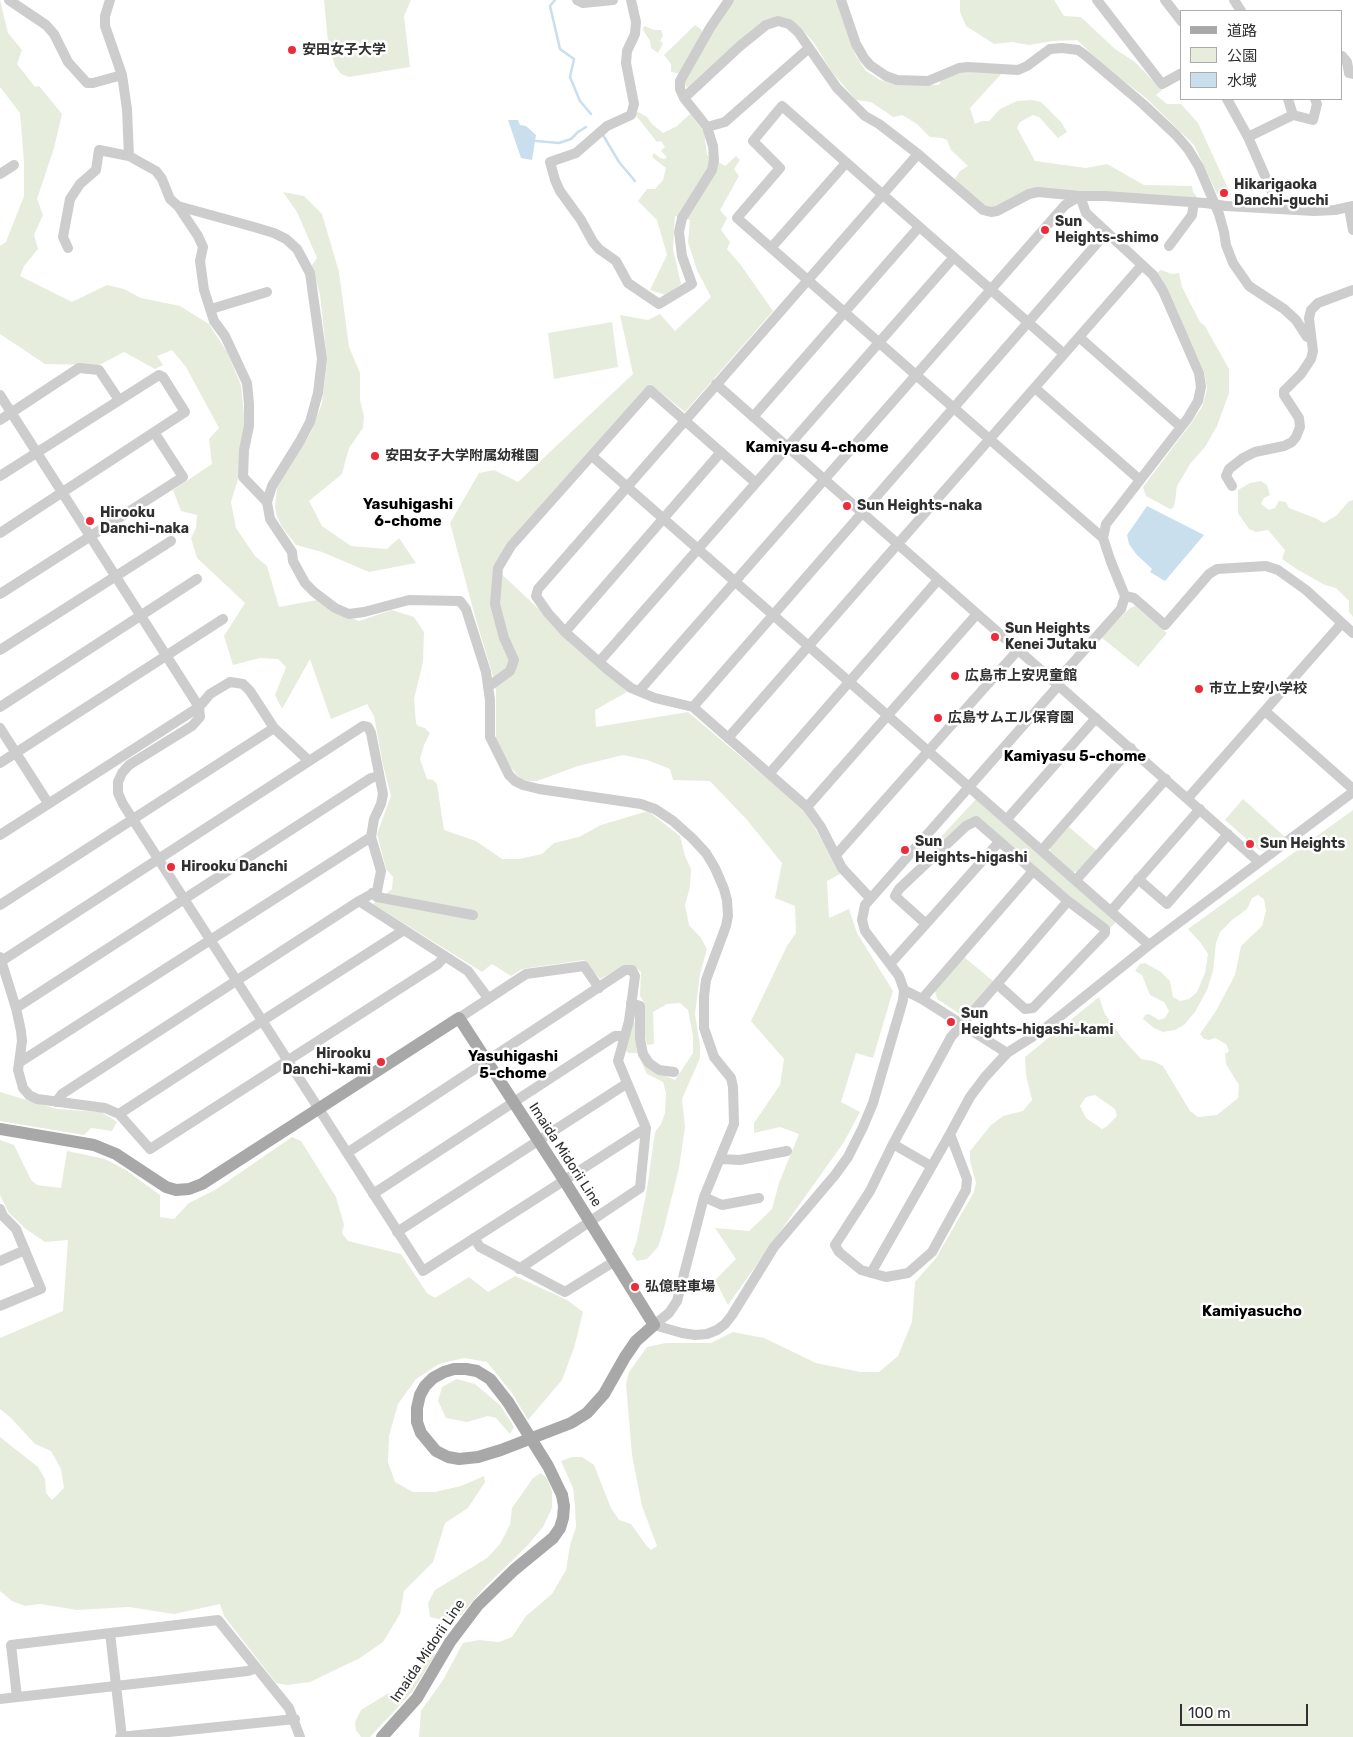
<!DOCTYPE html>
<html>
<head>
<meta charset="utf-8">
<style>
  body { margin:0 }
  #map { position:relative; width:1353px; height:1737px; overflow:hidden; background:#fff; font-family:Rubik,"Noto Sans JP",sans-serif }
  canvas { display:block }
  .legend { position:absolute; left:1180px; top:10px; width:162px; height:90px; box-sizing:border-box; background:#fff; border:1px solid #acacac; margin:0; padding:6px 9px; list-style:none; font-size:15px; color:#303030 }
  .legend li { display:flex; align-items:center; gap:10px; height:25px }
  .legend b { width:25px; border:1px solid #acacac }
  .scale { position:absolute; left:1180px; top:1704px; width:128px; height:22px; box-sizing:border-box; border:2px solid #303030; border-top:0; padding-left:6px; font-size:15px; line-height:18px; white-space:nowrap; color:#303030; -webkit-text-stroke:4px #fff; paint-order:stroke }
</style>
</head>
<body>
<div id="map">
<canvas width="1353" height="1737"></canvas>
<ul class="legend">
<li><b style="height:6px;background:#a8a8a8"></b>道路</li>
<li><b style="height:14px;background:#e6eddd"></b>公園</li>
<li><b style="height:14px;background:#c9dfee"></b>水域</li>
</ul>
<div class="scale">100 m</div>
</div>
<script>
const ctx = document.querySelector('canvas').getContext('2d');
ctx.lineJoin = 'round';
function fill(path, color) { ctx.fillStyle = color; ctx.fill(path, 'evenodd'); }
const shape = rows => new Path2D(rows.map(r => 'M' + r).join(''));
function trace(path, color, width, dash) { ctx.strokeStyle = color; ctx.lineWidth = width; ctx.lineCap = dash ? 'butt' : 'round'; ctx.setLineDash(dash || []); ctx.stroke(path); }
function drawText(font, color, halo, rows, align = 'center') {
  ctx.font = font + ' Rubik,"Noto Sans JP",sans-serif'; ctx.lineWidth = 5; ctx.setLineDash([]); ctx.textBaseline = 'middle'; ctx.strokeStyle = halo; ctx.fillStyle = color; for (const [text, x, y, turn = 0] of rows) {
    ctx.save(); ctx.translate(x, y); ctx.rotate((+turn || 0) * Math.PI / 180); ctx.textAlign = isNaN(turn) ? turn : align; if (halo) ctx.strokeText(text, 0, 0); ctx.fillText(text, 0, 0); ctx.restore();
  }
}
const green = shape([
  [0,0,8,33,22,50,17,64,35,87,39,86,62,114,54,148,37,199,43,215,34,235,38,249,24,266,20,276,72,302,107,285,124,289,141,298,180,306,209,324,227,352,241,385,245,425,238,479,231,502,236,528,255,556,267,566,279,607,317,600,337,612,359,621,392,610,414,617,424,632,423,662,414,699,416,723,418,726,425,728,430,733,424,745,420,759,427,779,433,780,437,784,444,830,476,841,502,859,519,859,542,854,554,843,579,837,601,825,648,811,680,836,685,856,691,869,690,887,685,905,689,925,701,938,707,949,700,974,695,1014,700,1045,700,1058,682,1099,685,1127,679,1168,663,1232,658,1247,647,1259,637,1261,632,1254,637,1240,647,1189,655,1132,661,1124,665,1113,666,1093,663,1082,647,1074,637,1053,628,1053,624,1049,633,1022,638,1025,648,1068,675,1080,693,1053,693,1036,688,1010,680,1003,667,1004,653,1012,654,1044,647,1045,645,1037,645,1004,640,996,641,972,634,966,626,965,600,979,584,960,522,969,511,976,492,964,482,972,373,904,392,889,393,877,386,869,377,834,391,796,383,765,374,716,367,704,331,719,310,659,282,709,275,695,286,667,278,659,260,658,233,665,224,636,245,603,197,558,191,538,196,528,197,515,181,511,173,490,212,464,209,439,219,428,186,367,172,350,157,356,163,365,155,369,124,352,99,365,45,364,0,334,0,246,6,242,24,196,24,162,20,113,0,87],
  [324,0,411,0,404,16,410,67,349,77,341,74,335,66,328,43],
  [734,0,837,0,856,56,866,71,880,80,896,84,939,85,941,80,962,70,1003,72,970,108,975,124,982,121,989,121,1000,109,1017,101,1032,100,1041,102,1061,122,1067,132,1058,138,1039,117,1033,115,1020,122,1017,128,1035,161,1086,168,1107,164,1144,185,1192,186,1193,192,1201,202,1037,188,991,209,983,207,955,179,960,171,968,166,951,150,947,140,942,138,930,137,917,124,902,115,893,117,871,102,856,100,832,72,814,43,801,28,790,20,777,17,689,90,684,83,688,71],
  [960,0,1054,0,1064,16,1081,17,1115,49,1135,62,1162,90,1156,95,1167,104,1181,104,1198,123,1231,195,1217,194,1194,145,1145,97,1110,71,1077,40,1053,41,1029,45,1012,42,994,44,966,26,960,12],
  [695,25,702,30,701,36,681,74,671,72,671,64,664,55],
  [644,26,654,30,661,30,663,36,660,41,663,43,658,53,651,48,650,41,643,30],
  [638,112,647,117,652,124,663,133,677,126,690,114,704,132,707,155,725,166,736,156,740,160,734,169,739,176,720,210,727,218,721,230,730,242,727,249,740,264,773,311,685,412,650,384,493,566,627,692,595,710,596,727,688,712,804,810,842,873,827,881,829,918,849,909,857,933,893,991,873,1058,856,1053,841,1102,860,1112,844,1142,728,1305,715,1280,736,1259,715,1228,749,1231,772,1209,779,1183,799,1134,780,1127,754,1133,754,1123,780,1085,784,1059,751,1021,787,946,796,933,795,906,775,898,782,863,747,820,710,781,673,780,670,769,647,760,623,755,578,766,537,781,529,781,520,779,506,761,496,739,496,690,493,676,476,620,450,523,479,473,494,470,518,482,633,374,620,315,648,320,660,314,675,331,711,297,697,270,688,242,690,220,675,216,673,249,681,284,666,295,650,290,667,255,657,220,638,201,647,189,655,189,663,180,666,168,652,157,654,153,660,158,666,159,666,156,661,151,665,147,661,141,657,142,634,113],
  [283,192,304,196,322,214,339,272,349,347,360,373,360,400,364,416,363,428,349,448,342,474,309,501,322,526,351,546,387,549,399,538,416,563,369,572,322,552,296,545,282,527,277,516,275,507,277,487,311,432,322,403,327,360,320,295,312,265,317,258,297,212],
  [1161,270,1172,274,1179,273,1182,287,1200,322,1205,326,1229,369,1229,393,1217,426,1205,447,1190,464,1177,486,1175,502,1173,508,1170,509,1146,496,1143,487,1192,422,1202,407,1207,389,1204,371,1166,288,1157,273],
  [612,322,618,367,554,379,548,333],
  [1261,481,1267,485,1270,495,1264,498,1261,504,1269,510,1275,508,1279,501,1286,502,1289,508,1315,518,1324,523,1337,515,1348,502,1353,500,1353,617,1349,612,1349,601,1336,588,1325,585,1298,570,1282,559,1285,550,1268,530,1256,532,1249,529,1238,513,1238,490,1250,483],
  [1135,606,1167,633,1138,667,1101,637,1130,608],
  [977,798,1117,921,1109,929,978,818,944,844,938,840],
  [1243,799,1285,837,1265,851,1259,850,1225,820],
  [1353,810,1353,1737,419,1737,421,1711,443,1680,463,1643,479,1640,499,1642,512,1637,526,1616,552,1594,566,1570,570,1545,576,1527,575,1506,573,1488,561,1461,572,1457,582,1457,594,1465,611,1508,619,1520,631,1524,646,1545,651,1550,657,1546,642,1506,632,1455,626,1384,629,1372,647,1347,666,1343,711,1343,733,1332,764,1338,816,1363,860,1372,879,1372,898,1356,912,1322,915,1282,936,1258,974,1192,976,1183,970,1161,970,1151,991,1125,1003,1116,1023,1111,1032,1100,1026,1075,1025,1057,1099,997,1105,1014,1122,1038,1141,1059,1153,1061,1163,1066,1190,1111,1198,1117,1217,1115,1238,1098,1239,1085,1226,1064,1225,1054,1229,1051,1226,1044,1215,1038,1209,1040,1204,1039,1200,1034,1216,1011,1235,975,1241,946,1262,926,1266,911,1264,899,1258,895,1252,898,1247,909,1232,920,1220,932,1216,943,1213,971,1207,990,1195,1012,1184,1025,1175,1030,1163,1032,1154,1028,1143,1019,1145,1015,1149,1014,1159,1020,1165,1018,1169,1011,1164,1002,1150,995,1142,975,1135,971,1140,964,1145,963,1161,972,1170,981,1173,997,1180,1001,1189,999,1197,992,1205,973,1208,954,1200,942,1188,929],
  [1095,1095,1115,1109,1117,1116,1106,1127,1102,1129,1086,1118,1080,1106,1086,1097],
  [1069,827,1097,851,1079,871,1073,872,1050,852,1050,848],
  [964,957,993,981,968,1012,960,1014,937,999,935,991],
  [0,1092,57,1109,101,1112,117,1122,112,1131,91,1128,84,1135,0,1121],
  [292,1137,301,1141,336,1197,344,1225,342,1233,348,1241,401,1254,427,1293,435,1298,469,1277,488,1292,515,1276,567,1300,583,1312,574,1348,562,1380,528,1420,512,1393,487,1362,464,1358,439,1364,416,1379,398,1404,389,1436,388,1462,395,1482,413,1492,435,1492,461,1486,484,1476,485,1482,468,1508,445,1523,433,1562,404,1591,400,1614,383,1642,360,1658,310,1682,287,1685,276,1683,224,1616,220,1604,174,1614,129,1607,77,1610,40,1604,25,1606,12,1601,0,1591,0,1437,38,1467,45,1479,46,1493,52,1500,64,1488,61,1469,51,1451,35,1444,11,1418,0,1409,0,1338,63,1311,68,1240,45,1242,26,1229,9,1213,0,1195,0,1140,14,1145,31,1180,37,1185,61,1188,67,1151,105,1159,126,1170,160,1195,160,1217,174,1219,189,1203,215,1190],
  [457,1379,475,1384,500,1405,514,1427,510,1434,496,1418,488,1416,467,1422,446,1418,438,1401,442,1387],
  [541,1473,547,1478,552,1491,552,1508,543,1527,526,1547,484,1588,461,1615,447,1621,430,1617,428,1603,435,1590,487,1558,500,1544,510,1525,512,1508,533,1478],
  [433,1652,435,1655,412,1692,370,1737,361,1737,356,1730,355,1722,361,1710,387,1694,403,1690,415,1679,426,1658]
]);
const water = shape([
  [508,120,518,120,520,125,526,126,536,135,532,160,521,158],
  [1147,506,1204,535,1165,581,1150,572,1152,569,1136,554,1129,544,1127,535]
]);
const stream = shape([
  [555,0,550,6,560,49,574,59,570,77,580,101,591,114],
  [603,135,619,162,635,181],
  [536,141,559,143,571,139,578,132,586,127]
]);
const minor = shape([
  [9,0,46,25,54,34,68,62,87,83,93,83,122,75],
  [110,0,105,16,105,26,122,75,127,109,129,156,156,171,162,179,170,199,178,206,254,227,274,233,286,239,297,249,310,273,322,359,318,393,310,422,300,441,272,486,267,502,270,519,292,552,293,561,305,583,314,592,335,608,349,614,364,612,409,600,460,601,466,609,486,672,490,700,490,737,509,775,515,781,523,785,539,789,641,804,655,809,673,821,692,838,706,853,715,868,724,889,727,900,728,916,726,926,706,980,704,997,704,1028,714,1057,731,1078,733,1087,734,1124,704,1197,677,1301,669,1313,654,1325],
  [577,0,583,3,613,0],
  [631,0,636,22,635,34,627,51,626,63,634,104,631,115,607,126,576,153,550,162,555,180,560,191,581,220,593,242,599,249,616,261,628,283,659,304,692,284,682,256,679,232,682,218,712,170,714,160,713,146,707,127],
  [729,0,710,28,680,81,680,89,684,98,707,127,725,122,809,48],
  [841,0,856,44,864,58,870,65,886,76,897,80,928,81,959,68,968,67,1018,70,1027,66,1050,49,1062,48,1078,50,1085,55,1143,104,1176,135,1188,149,1199,167,1219,214,1224,232,1226,245,1233,263,1249,286,1284,309,1296,320,1307,337,1311,338],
  [1097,0,1162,84,1182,73],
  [1165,0,1182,22],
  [1234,0,1241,11],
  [1342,56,1347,62,1349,73,1353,74],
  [1227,99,1248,137,1279,208],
  [1293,115,1313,120,1317,104,1315,99],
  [1248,137,1293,115,1288,99],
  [0,174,14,165],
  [178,206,198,236,203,247,200,261,204,290,214,321,225,336,247,383,249,404,249,426,244,450,243,477,267,502],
  [1226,206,1314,211,1335,210,1353,206],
  [1349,208,1353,230],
  [1169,246,1192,215,1194,202],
  [68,248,63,237,70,199,80,184,96,170,99,150,129,156],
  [771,248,846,163],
  [211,309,267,292],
  [1079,337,1181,427],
  [1064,354,782,106,753,141,780,168,737,218,916,375,1103,538],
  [716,384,1259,862],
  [1035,388,1140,480],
  [0,395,199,707,200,717,192,726,129,765,122,773,118,782,118,793,123,804,423,1271,646,1128],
  [753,417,919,227],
  [0,420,79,368,99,370,119,400],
  [592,456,1149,945],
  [0,476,159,375,163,377,185,412,0,533],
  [1232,486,1226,476,1229,469,1243,458,1255,452,1284,446,1292,442,1296,437,1300,427,1299,418,1284,395,1284,391,1301,374,1311,359,1313,351,1309,318,1311,310,1318,303,1353,290],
  [0,594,183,477,154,432],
  [1125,596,1134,598,1165,625,1209,574,1217,569,1266,566,1278,570,1306,590,1353,633],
  [565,632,721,452],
  [0,650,171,541],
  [599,662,954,257],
  [488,687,510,671,514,660,504,638,495,604,498,568,511,546,650,390,756,483],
  [639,691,1065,205,1080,196,1105,196,1205,203],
  [0,707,197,579],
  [693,707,1106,233],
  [1265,711,1353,789],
  [0,728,48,803],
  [728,738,1142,265],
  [0,763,223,619],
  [769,774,938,580],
  [1188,798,1342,623],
  [807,807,977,614],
  [1007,819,1096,718],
  [0,835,199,707,210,694,230,682,243,684,250,691,274,728,309,761],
  [1042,850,1131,748],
  [836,855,1018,650],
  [1138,879,1167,904,1228,834],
  [1076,880,1166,779],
  [372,893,377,897,473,915],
  [870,898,842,868,821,827,807,807,693,707,655,698,631,688,607,669,565,632,548,613,536,596,538,589,918,154],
  [0,905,274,728],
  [1111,911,1200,809],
  [926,924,999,842],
  [0,957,16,1008,21,1031,22,1041,18,1070,23,1088,29,1095,37,1099,105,1108,119,1114,150,1149,438,964,445,956],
  [0,962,363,726,368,727,371,733,383,794,381,804,374,819,371,837,381,871,377,891,359,901,468,971,488,998],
  [890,964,926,924,895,896,899,889,966,826,976,821,1068,901,1105,929,1105,933,1033,1008,1025,1009,997,984,951,1037,893,1144,870,1191,835,1245,839,1252,861,1270,886,1277,908,1273,932,1252,966,1190,967,1179,950,1134,970,1097,985,1077,1007,1053,1043,1030,1149,945,1353,792],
  [997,984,1068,901],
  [904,990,922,999,1007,1053],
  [922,999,1033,871],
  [631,1003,640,1006,640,1039,643,1054,649,1063,659,1070,674,1072],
  [16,1008,371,778,379,776],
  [459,1018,526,974,584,966,599,988],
  [20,1062,371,837],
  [56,1102,62,1094,359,901],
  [119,1114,262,1021,404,930],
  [893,1144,931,1166],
  [347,1153,625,970,632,970,635,976,629,1021,618,1061,646,1128,640,1188,519,1269],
  [721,1159,740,1160,787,1151],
  [373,1194,615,1036,624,1036],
  [704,1197,722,1205,759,1198],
  [0,1209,3,1216,16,1229,41,1289,0,1306],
  [397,1232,626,1084],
  [474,1238,480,1247,565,1292,615,1261],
  [0,1261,25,1250],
  [871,1273,950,1134],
  [654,1325,682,1333,695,1335,707,1334,717,1330,725,1324,732,1315,774,1247,835,1175,848,1157,863,1127,873,1103,903,1000,904,990,899,976,865,931,862,920,865,905,1058,686,1062,675,1121,609,1125,596,1111,562,1103,538,1106,524,1188,418,1198,401,1201,387,1199,373,1163,291,1153,275,1086,213,1080,196,1038,192,1029,194,997,211,991,212,983,210,918,154,879,124,865,116,837,88,798,32,789,24,778,21,766,25,740,46,684,98],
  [110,1633,122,1737],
  [17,1697,11,1645,218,1620,289,1708,300,1737],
  [0,1699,248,1671,257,1668],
  [120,1737,295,1719]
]);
const major = shape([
  [0,1129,94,1145,116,1154,166,1187,176,1190,189,1189,202,1184,459,1018,564,1180,654,1325,636,1341,625,1357,604,1394,587,1413,571,1423,501,1450,478,1457,459,1459,448,1457,436,1451,421,1433,417,1422,417,1408,420,1395,425,1386,433,1378,444,1372,454,1369,466,1369,477,1371,490,1379,508,1402],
  [382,1737,417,1698,450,1642,478,1605,514,1570,553,1538,560,1528,563,1518,564,1506,562,1495]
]);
const minorBridge = shape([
  [1205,203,1226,206]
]);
const majorBridge = shape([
  [508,1402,548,1466,562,1495]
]);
const markers = [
  [292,50,5,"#ec2c3b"],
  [1224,193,5,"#ec2c3b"],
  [1045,230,5,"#ec2c3b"],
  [375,456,5,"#ec2c3b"],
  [847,506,5,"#ec2c3b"],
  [90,521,5,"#ec2c3b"],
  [995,637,5,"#ec2c3b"],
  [955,676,5,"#ec2c3b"],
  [1199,689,5,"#ec2c3b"],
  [938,718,5,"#ec2c3b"],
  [1250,844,5,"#ec2c3b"],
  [905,850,5,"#ec2c3b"],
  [171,867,5,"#ec2c3b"],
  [951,1022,5,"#ec2c3b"],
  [381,1062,5,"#ec2c3b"],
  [635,1287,5,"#ec2c3b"]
];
const poiNames = [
  ["安田女子大学",302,50],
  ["Hikarigaoka",1234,185],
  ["Danchi-guchi",1234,201],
  ["Sun",1055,222],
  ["Heights-shimo",1055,238],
  ["安田女子大学附属幼稚園",385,456],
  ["Sun Heights-naka",857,506],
  ["Hirooku",100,513],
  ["Danchi-naka",100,529],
  ["Sun Heights",1005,629],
  ["Kenei Jutaku",1005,645],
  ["広島市上安児童館",965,676],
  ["市立上安小学校",1209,689],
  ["広島サムエル保育園",948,718],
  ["Sun",915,842],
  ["Heights-higashi",915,858],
  ["Sun Heights",1260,844],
  ["Hirooku Danchi",181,867],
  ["Sun",961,1014],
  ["Heights-higashi-kami",961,1030],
  ["Hirooku",371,1054,"right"],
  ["Danchi-kami",371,1070,"right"],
  ["弘億駐車場",645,1287]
];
const streetNames = [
  ["Imaida Midorii Line",565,1155,57],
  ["Imaida Midorii Line",428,1651,-56]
];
const neighbourhoodNames = [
  ["Kamiyasu 4-chome",817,448],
  ["Yasuhigashi",408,505],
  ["6-chome",408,522],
  ["Kamiyasu 5-chome",1075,757],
  ["Yasuhigashi",513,1057],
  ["5-chome",513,1074],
  ["Kamiyasucho",1252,1312]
];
fill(green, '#e6eddd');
fill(water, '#c9dfee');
trace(stream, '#c9dfee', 2.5);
trace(minor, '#cdcdcd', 10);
trace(major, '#a8a8a8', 12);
trace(minorBridge, '#cdcdcd', 10);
trace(majorBridge, '#a8a8a8', 12);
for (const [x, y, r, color] of markers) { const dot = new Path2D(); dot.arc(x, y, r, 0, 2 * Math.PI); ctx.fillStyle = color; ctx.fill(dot); trace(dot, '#fff', 2); }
drawText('bold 14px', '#303030', '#fff', poiNames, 'left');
drawText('14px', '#303030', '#fff', streetNames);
drawText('bold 15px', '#000', '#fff', neighbourhoodNames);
</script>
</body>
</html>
